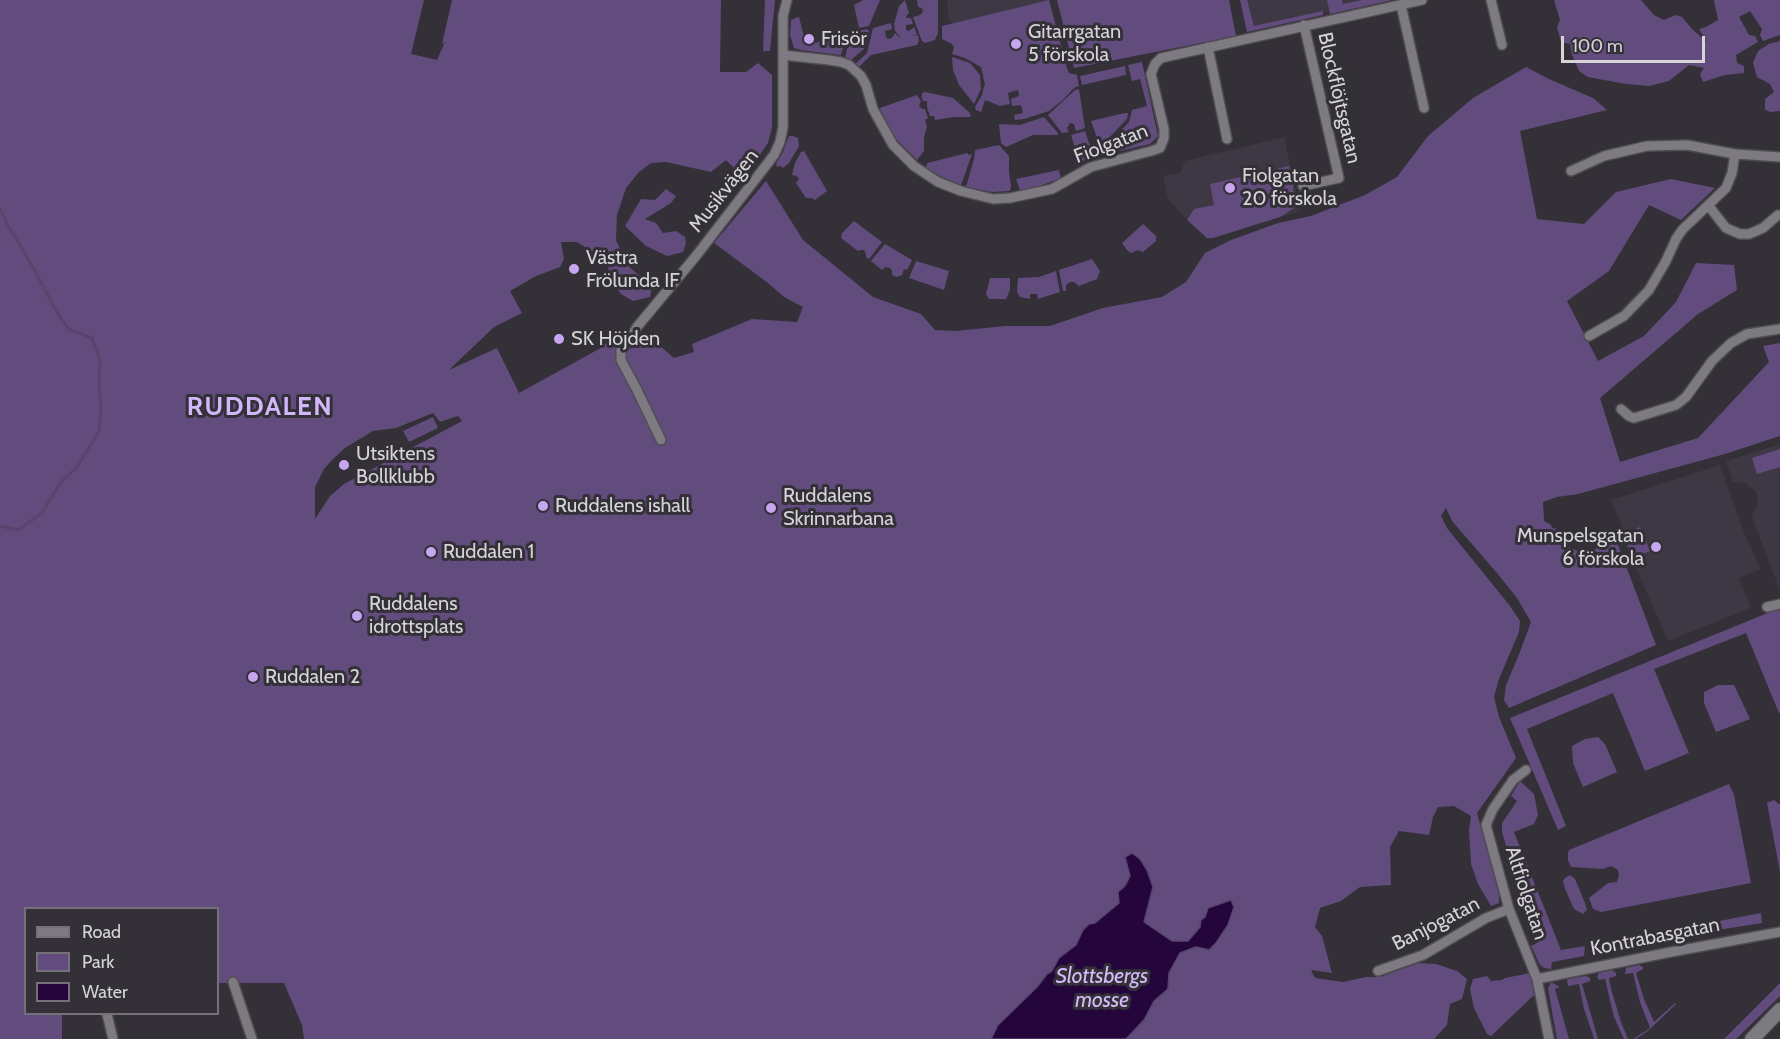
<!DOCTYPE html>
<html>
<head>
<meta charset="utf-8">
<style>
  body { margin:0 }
  #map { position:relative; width:1780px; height:1039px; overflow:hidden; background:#333037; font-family:Cabin,sans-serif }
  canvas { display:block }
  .legend { position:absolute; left:24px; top:907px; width:195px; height:108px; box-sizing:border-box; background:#333037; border:2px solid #747278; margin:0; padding:8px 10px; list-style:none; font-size:18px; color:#d6d4d9 }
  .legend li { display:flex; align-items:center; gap:12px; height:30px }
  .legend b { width:30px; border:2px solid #747278 }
  .scale { position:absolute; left:1561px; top:36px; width:144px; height:27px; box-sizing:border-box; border:3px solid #d6d4d9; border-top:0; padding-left:8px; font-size:18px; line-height:21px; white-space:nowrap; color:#d6d4d9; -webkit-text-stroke:4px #333037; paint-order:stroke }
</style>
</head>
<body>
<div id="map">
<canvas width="1780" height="1039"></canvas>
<ul class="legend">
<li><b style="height:8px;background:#7d7a82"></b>Road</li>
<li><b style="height:16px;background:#624c7e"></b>Park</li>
<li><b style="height:16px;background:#24063d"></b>Water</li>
</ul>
<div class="scale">100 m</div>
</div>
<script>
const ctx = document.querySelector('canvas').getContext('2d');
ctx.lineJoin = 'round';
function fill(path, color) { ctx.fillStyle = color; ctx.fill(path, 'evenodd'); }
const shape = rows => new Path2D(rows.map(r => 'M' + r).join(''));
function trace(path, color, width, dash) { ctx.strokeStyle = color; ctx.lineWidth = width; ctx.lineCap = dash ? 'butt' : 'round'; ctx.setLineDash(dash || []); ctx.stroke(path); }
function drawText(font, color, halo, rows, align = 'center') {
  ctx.font = font + ' Cabin,sans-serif'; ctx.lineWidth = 6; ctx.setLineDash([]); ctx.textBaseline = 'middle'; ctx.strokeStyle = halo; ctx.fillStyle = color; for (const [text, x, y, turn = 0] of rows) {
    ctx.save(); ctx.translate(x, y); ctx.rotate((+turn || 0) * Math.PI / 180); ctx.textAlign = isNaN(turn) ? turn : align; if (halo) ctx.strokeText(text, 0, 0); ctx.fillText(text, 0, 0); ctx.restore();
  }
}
const built = shape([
  [947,0,1048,0,1058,42,994,64,949,20],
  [1242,0,1382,0,1248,29],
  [1284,137,1300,211,1213,238,1207,238,1187,220,1168,199,1163,176,1180,173,1185,161],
  [1780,444,1780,591,1752,517,1758,504,1756,492,1745,483,1733,482,1726,461],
  [1720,465,1745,535,1761,569,1739,578,1751,608,1668,641,1620,532,1621,523,1611,500]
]);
const green = shape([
  [0,0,424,0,411,54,437,60,445,42,442,44,452,0,721,0,720,72,746,72,758,63,772,75,772,128,768,143,744,178,726,160,711,172,666,162,651,163,639,172,626,188,617,215,616,240,628,266,652,286,650,297,633,301,621,294,610,279,608,265,609,257,599,256,577,242,561,242,564,259,560,267,536,276,510,291,522,313,494,327,449,370,497,348,519,393,599,349,613,338,631,349,646,334,674,358,694,352,692,344,752,319,797,322,803,307,784,297,768,283,714,243,766,181,803,240,873,297,921,314,935,330,956,331,1005,326,1050,326,1103,308,1162,297,1186,282,1205,253,1231,240,1278,223,1311,216,1365,195,1397,177,1428,136,1473,98,1526,67,1549,79,1593,98,1607,110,1520,131,1537,219,1584,224,1616,192,1671,179,1715,188,1681,220,1649,205,1609,271,1567,301,1598,361,1644,336,1676,302,1696,263,1734,265,1737,290,1698,314,1600,398,1620,462,1698,438,1769,362,1763,346,1780,343,1780,436,1725,454,1578,494,1557,497,1543,502,1544,521,1551,525,1552,528,1557,529,1556,540,1585,555,1615,537,1656,645,1509,708,1504,700,1506,685,1518,657,1531,622,1517,598,1497,573,1452,521,1446,508,1441,516,1447,528,1510,606,1520,621,1519,632,1499,679,1494,697,1499,717,1516,758,1477,813,1499,894,1499,903,1491,906,1478,884,1471,864,1469,830,1471,816,1454,806,1438,807,1433,817,1429,835,1399,831,1390,847,1391,885,1360,887,1341,901,1320,908,1315,927,1322,936,1332,973,1311,970,1315,978,1343,982,1366,977,1380,977,1418,963,1436,964,1457,971,1467,979,1462,999,1450,1004,1447,1025,1434,1039,1126,1039,1144,1020,1154,1001,1168,989,1169,973,1180,953,1196,947,1209,949,1231,900,1208,908,1205,917,1201,920,1200,927,1188,941,1172,941,1144,922,1151,896,1147,870,1140,859,1128,865,1130,876,1122,889,1119,903,1080,936,1076,945,1059,958,1052,971,1046,974,1037,987,998,1025,991,1039,304,1039,302,1025,284,983,218,983,218,908,26,908,26,1014,62,1014,62,1039,0,1039],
  [433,413,440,422,458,416,462,421,344,484,330,496,315,519,315,487,324,469,333,459,345,448,373,431,396,428],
  [765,0,775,0,770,51,763,51],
  [863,0,880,0,869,26,859,28,854,5],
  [905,0,909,13,907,15,906,18,911,18,913,24,906,25,906,30,909,31,914,27,917,34,912,36,918,35,919,41,917,45,871,55,859,67,855,64,867,53,873,28,891,23,892,29,885,31,886,37,888,39,892,38,895,33,899,37,901,38,895,31,894,24,899,6],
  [917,0,938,0,938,33,935,40,925,43,922,41,913,17,920,15,923,12,922,8,918,7],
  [1049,0,1067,68,1069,73,1077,75,1079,86,1074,88,1063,100,1049,111,1024,119,1015,120,1014,115,1023,113,1021,105,1012,106,1011,99,1019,96,1018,90,1008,93,1010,104,1000,106,985,100,981,112,976,110,975,107,982,95,984,86,985,85,981,67,965,58,952,54,954,48,952,44,942,39,942,26],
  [1057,0,1229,0,1236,36,1074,68],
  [1240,0,1247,0,1254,26,1323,11,1323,15,1247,32],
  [1327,0,1342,0,1343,4,1362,0,1392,0,1330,14],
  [1554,0,1641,0,1654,15,1664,20,1676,15,1682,17,1692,29,1707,42,1699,29,1706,27,1718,20,1714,0,1780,0,1780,35,1763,41,1760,35,1762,29,1750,11,1739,17,1749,35,1755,36,1758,42,1736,55,1737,63,1744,66,1744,73,1725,75,1703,82,1700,74,1704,68,1689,65,1669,81,1649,86,1626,84,1588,77,1579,71,1572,55,1570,44,1561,42,1557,27,1560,20],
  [799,17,806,45,841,37,843,48,841,55,801,50,794,48,790,35,791,20],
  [867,29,869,31,864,49,851,60,845,57,848,46,845,34],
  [1780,41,1780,111,1771,112,1765,110,1765,99,1774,92,1770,84,1757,77,1753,63,1758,51,1769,44],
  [952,57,970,63,980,75,981,89,974,104,959,85,953,70],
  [1142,62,1158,136,1150,144,1111,153,1107,145,1129,122,1132,110,1147,106,1140,79,1132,81,1128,65],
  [1125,66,1126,75,1082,85,1080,76],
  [1079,89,1085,128,1076,131,1074,124,1070,123,1067,128,1069,132,1062,133,1048,115,1075,90],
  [925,92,953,98,970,113,971,117,953,117,935,120,934,116,930,116,927,107,927,101,923,101,922,98,922,93],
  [917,95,921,101,919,106,922,109,925,109,928,118,925,120,927,127,924,137,924,151,917,160,897,140,882,117,880,108],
  [1125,113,1128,113,1127,119,1104,143,1097,138,1091,121],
  [1044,117,1058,133,1058,135,1033,135,1006,147,1001,143,999,124,1020,125],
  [1085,131,1089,143,1096,151,1080,164,1071,135],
  [789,136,793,136,798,138,799,146,789,163,783,168,781,166,777,167,776,164,783,152],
  [999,145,1009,156,1009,172,1011,186,1010,191,992,192,966,187,974,159,975,150],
  [804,151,827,191,815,200,812,198,806,198,796,183,799,179,797,176,792,175,795,163,801,152],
  [967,153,969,155,972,154,961,185,942,177,926,168,927,163],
  [1289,166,1293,180,1294,208,1280,217,1213,238,1207,238,1187,220,1194,209,1214,205,1210,184],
  [1059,170,1061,178,1040,186,1020,190,1016,179],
  [666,189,676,196,671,203,645,219,656,223,663,233,676,231,685,237,686,243,683,252,667,256,646,246,625,226,641,199,655,200],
  [854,221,882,242,869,259,866,257,866,254,864,250,861,250,858,251,841,238,842,233],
  [1143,224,1156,236,1156,241,1143,252,1138,250,1131,253,1127,250,1122,243],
  [885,244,912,260,907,270,904,269,902,275,897,277,892,275,892,271,890,268,885,267,882,270,871,261],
  [1092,259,1100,271,1097,279,1079,286,1074,282,1070,282,1066,285,1066,291,1063,291,1059,270],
  [916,261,949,271,944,290,909,278],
  [1056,271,1060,292,1038,299,1037,294,1030,294,1030,299,1020,297,1017,292,1018,278,1039,277],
  [990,278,1010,278,1010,290,1006,299,989,299,986,294],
  [433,417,438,428,409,442,403,431],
  [1780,449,1780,467,1757,474,1752,458],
  [1640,527,1650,551,1633,558,1623,534],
  [1780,608,1780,713,1779,713,1746,633,1654,669,1689,753,1645,771,1613,693,1527,729,1566,826,1558,830,1510,718],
  [1718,685,1734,685,1750,719,1716,732,1704,703,1704,692],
  [1598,737,1605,744,1617,772,1583,787,1573,763,1572,746,1585,739],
  [1520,781,1534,794,1538,815,1534,824,1514,832,1561,950,1585,946,1584,956,1552,962,1551,969,1544,968,1540,965,1531,946,1537,943,1524,909,1527,905,1512,867,1502,832,1502,823,1517,801,1511,796],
  [1729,784,1734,795,1751,883,1601,912,1593,909,1589,898,1608,883,1617,882,1619,875,1618,870,1611,866,1603,869,1571,867,1568,860,1568,853,1569,850],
  [1774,800,1780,805,1780,872,1767,803],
  [1570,875,1575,879,1585,903,1587,910,1583,914,1574,909,1565,889,1563,881,1565,878],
  [1761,913,1762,923,1711,931,1695,937,1693,926],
  [1687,927,1690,938,1592,956,1590,945],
  [1639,965,1643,967,1643,969,1636,973,1644,999,1654,1022,1675,1003,1676,1004,1649,1030,1636,1039,1633,1039,1650,1028,1640,1002,1633,973,1625,974,1626,968],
  [1612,970,1616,973,1616,976,1609,978,1611,989,1621,1022,1628,1039,1624,1039,1614,1017,1605,979,1599,980,1597,977,1599,973],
  [1530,973,1534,995,1491,1036,1487,1034,1474,1008,1470,989,1473,979,1487,976,1491,981,1502,980,1505,978],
  [1586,976,1590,978,1590,981,1582,984,1598,1039,1594,1039,1593,1035,1584,1009,1579,984,1568,986,1567,981,1568,979],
  [1551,982,1560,987,1555,989,1569,1039,1557,1039,1548,989],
  [1780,983,1780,996,1736,1039,1724,1039]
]);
const water = shape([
  [1132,853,1140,859,1147,870,1153,887,1144,922,1172,941,1188,941,1200,927,1201,920,1205,917,1208,908,1231,900,1234,907,1228,925,1216,943,1209,950,1196,947,1180,953,1169,973,1168,989,1154,1001,1144,1020,1126,1039,991,1039,998,1025,1037,987,1047,974,1052,971,1059,958,1076,945,1083,930,1089,924,1095,923,1119,903,1118,892,1125,886,1130,876,1125,857,1132,853]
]);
const stream = shape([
  [0,208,7,224,33,267,55,309,68,329,92,338,100,360,99,389,101,406,99,431,77,467,60,483,42,513,18,530,0,526]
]);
const street = shape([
  [1491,0,1502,45],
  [1401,5,1424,108],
  [1208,47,1227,139],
  [783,55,829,60,841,62,849,65,861,76,866,85,873,109,893,145,914,166,938,182,961,191,993,199,1010,198,1052,189,1091,167,1151,151,1160,148,1164,138,1164,129,1151,74,1155,64,1161,58,1422,0],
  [1571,171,1604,156,1647,146,1687,145,1735,154,1780,157],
  [1303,186,1339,178,1304,25],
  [1708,205,1726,228,1740,234,1749,234,1763,228,1778,215],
  [1589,336,1624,316,1649,290,1666,261,1676,239,1682,230,1726,188,1732,173,1735,154],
  [1621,409,1629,416,1634,418,1676,405,1686,397,1712,361,1731,343,1747,334,1780,329],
  [661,440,636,388,621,360,621,350,629,340,637,327,696,256,774,155,780,142,783,127,783,16,787,0],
  [1767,607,1780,604],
  [1526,770,1513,780,1493,809,1486,825,1509,909,1537,979,1549,1039],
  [1378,971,1423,955,1486,918,1509,909],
  [1537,979,1671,952,1780,932],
  [233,982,252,1039],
  [107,1014,113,1039]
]);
const secondary = shape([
  [1752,1039,1780,1010]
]);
const markers = [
  [809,39,6,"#c6a6f0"],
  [1016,44,6,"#c6a6f0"],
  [1230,188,6,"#c6a6f0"],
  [574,269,6,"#c6a6f0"],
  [559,339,6,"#c6a6f0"],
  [344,465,6,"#c6a6f0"],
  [543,506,6,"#c6a6f0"],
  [771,508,6,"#c6a6f0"],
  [1656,547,6,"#c6a6f0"],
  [431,552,6,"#c6a6f0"],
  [357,616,6,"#c6a6f0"],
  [253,677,6,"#c6a6f0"]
];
const poiNames = [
  ["Gitarrgatan",1028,32],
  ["5 förskola",1028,55],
  ["Frisör",821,39],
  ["Fiolgatan",1242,176],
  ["20 förskola",1242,199],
  ["Västra",586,258],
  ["Frölunda IF",586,281],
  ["SK Höjden",571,339],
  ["Utsiktens",356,454],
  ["Bollklubb",356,477],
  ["Ruddalens",783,496],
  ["Skrinnarbana",783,519],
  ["Ruddalens ishall",555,506],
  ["Munspelsgatan",1644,536,"right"],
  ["6 förskola",1644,559,"right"],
  ["Ruddalen 1",443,552],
  ["Ruddalens",369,604],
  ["idrottsplats",369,627],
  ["Ruddalen 2",265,677]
];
const streetNames = [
  ["Blockflöjtsgatan",1339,98,77],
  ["Fiolgatan",1111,144,-21],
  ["Musikvägen",724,191,-52],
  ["Altfiolgatan",1526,893,72],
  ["Banjogatan",1436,924,-27],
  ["Kontrabasgatan",1655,937,-11]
];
const waterNames = [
  ["Slottsbergs",1102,977],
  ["mosse",1102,1001]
];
const districtNames = [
  ["RUDDALEN",260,407]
];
fill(built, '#3d3844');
fill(green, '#624c7e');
fill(water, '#24063d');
trace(water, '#59446c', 1.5);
trace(stream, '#59446c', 3);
trace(street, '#4f4d52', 12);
trace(secondary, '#4f4d52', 16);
trace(street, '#7d7a82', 9);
trace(secondary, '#7d7a82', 14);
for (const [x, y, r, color] of markers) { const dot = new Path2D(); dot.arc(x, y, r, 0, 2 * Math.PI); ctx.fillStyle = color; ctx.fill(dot); trace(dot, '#333037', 2); }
drawText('20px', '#d6d4d9', '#333037', poiNames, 'left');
drawText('20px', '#d6d4d9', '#333037', streetNames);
drawText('italic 21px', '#d6bbfb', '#333037', waterNames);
ctx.letterSpacing = '1.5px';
drawText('bold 26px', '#d3b5fa', '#333037', districtNames);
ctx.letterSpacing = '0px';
</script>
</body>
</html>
